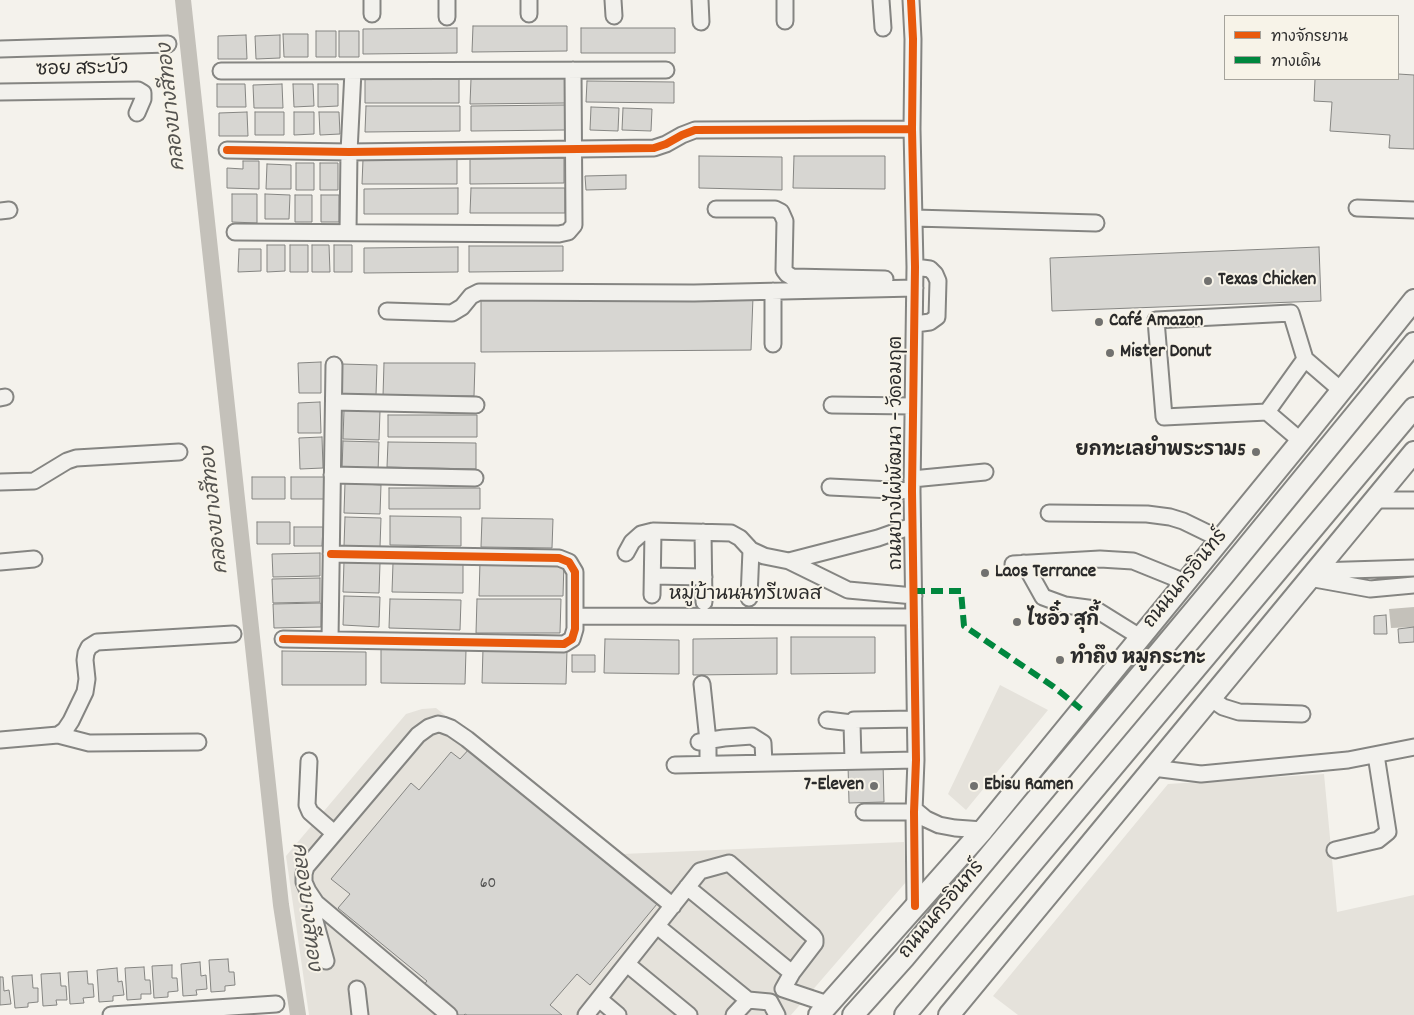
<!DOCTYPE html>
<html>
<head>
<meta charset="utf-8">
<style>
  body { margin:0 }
  #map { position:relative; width:1414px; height:1015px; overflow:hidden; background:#f4f2ec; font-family:Dekko,"Playpen Sans Thai",sans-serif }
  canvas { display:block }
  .legend { position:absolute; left:1224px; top:15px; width:175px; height:65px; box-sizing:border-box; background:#f7f3e8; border:1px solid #a5a39c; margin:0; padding:6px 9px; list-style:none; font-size:15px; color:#2b2b2b }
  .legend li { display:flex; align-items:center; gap:10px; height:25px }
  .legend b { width:25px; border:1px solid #a5a39c }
</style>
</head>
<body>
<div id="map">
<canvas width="1414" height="1015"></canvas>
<ul class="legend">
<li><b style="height:6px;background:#e8590c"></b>ทางจักรยาน</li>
<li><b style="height:6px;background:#00873e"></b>ทางเดิน</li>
</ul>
</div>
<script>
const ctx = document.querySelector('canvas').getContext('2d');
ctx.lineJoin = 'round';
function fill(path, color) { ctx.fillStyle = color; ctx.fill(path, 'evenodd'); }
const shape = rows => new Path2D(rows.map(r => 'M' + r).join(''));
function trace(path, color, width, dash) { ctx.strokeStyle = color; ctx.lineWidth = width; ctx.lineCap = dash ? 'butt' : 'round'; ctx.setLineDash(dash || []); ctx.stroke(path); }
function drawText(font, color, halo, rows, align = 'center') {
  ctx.font = font + ' Dekko,"Playpen Sans Thai",sans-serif'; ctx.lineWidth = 4; ctx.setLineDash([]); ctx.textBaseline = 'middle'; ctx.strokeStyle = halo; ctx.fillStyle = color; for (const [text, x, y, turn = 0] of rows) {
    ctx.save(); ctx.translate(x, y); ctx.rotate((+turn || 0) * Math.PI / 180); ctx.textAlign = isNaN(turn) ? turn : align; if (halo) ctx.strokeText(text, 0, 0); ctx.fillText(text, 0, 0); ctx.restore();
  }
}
const built = shape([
  [1000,685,1048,710,966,810,948,794],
  [436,708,622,854,904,842,906,882,791,1015,309,1015,286,856,406,714,422,709],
  [1324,774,1337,912,1414,895,1414,1015,1018,1015,993,996,1168,784]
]);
const water = shape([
  [1414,607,1414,627,1391,628,1389,609]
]);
const canal = shape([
  [183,0,281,905,298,1015]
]);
const building = shape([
  [473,26,567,26,567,51,472,52,473,26],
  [457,28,457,53,363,54,363,29,457,28],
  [581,28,675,28,675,53,581,53,581,28],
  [316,31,336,31,336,57,316,57,316,31],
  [339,31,359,31,359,57,339,57,339,31],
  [283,34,308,34,308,57,284,57,283,34],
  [246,35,247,59,218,59,218,36,246,35],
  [280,35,280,58,256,59,255,36,280,35],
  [1398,74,1414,75,1414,149,1389,148,1390,135,1330,131,1332,102,1314,101,1315,79,1398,79,1398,74],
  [365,78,459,78,459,103,365,103,365,78],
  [565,78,565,103,470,104,471,79,565,78],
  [587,81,674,82,674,103,586,102,587,81],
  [217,84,245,84,246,107,217,107,217,84],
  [282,84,283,108,254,108,253,85,282,84],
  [293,84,313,84,314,106,294,107,293,84],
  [318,84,338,84,338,106,318,107,318,84],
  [565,105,565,130,471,131,471,106,565,105],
  [366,106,460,106,460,131,365,132,366,106],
  [591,107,619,108,618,131,590,130,591,107],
  [623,108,652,109,651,131,622,130,623,108],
  [247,112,248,136,219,136,219,113,247,112],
  [255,112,284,112,284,135,255,135,255,112],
  [294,112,314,112,314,134,294,135,294,112],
  [319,112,339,112,340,134,320,135,319,112],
  [699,156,782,157,782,190,699,188,699,156],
  [794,156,885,156,885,189,793,188,794,156],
  [564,158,564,183,470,184,470,159,564,158],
  [363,159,457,159,457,184,362,184,363,159],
  [243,161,259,161,259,189,227,188,227,168,243,169,243,161],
  [296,163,314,163,314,190,296,190,296,163],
  [320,163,338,163,338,190,320,190,320,163],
  [267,164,291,165,291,189,266,189,267,164],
  [626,175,626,189,586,190,585,176,626,175],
  [458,188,458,214,364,214,364,189,458,188],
  [471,188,565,188,565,213,470,213,471,188],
  [232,194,257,194,257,223,232,222,232,194],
  [265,194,290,195,289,219,265,219,265,194],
  [295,195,312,195,312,222,295,222,295,195],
  [321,195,339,195,339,222,321,222,321,195],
  [267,245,285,245,285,271,267,272,267,245],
  [290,245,308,245,308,272,290,272,290,245],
  [312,245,329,245,330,272,312,272,312,245],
  [334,245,352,245,352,272,334,272,334,245],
  [469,246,563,246,563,271,469,272,469,246],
  [458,247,458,272,364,273,364,248,458,247],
  [1319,247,1321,301,1052,311,1050,258,1319,247],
  [239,249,261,249,261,271,238,272,239,249],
  [481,296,753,297,751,350,481,352,481,296],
  [321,362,321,393,299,393,298,363,321,362],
  [384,363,475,363,474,396,383,396,384,363],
  [342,364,377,365,376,395,341,394,342,364],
  [320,402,321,433,298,433,298,403,320,402],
  [344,410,380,411,379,440,343,439,344,410],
  [388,415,477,415,477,437,388,437,388,415],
  [322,437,323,468,300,469,299,438,322,437],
  [343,441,379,442,378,472,342,470,343,441],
  [388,442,476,443,476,469,387,467,388,442],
  [252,477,285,477,285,499,252,499,252,477],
  [291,477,324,477,324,499,291,499,291,477],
  [345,483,381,485,380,514,344,513,345,483],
  [389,488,480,488,480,509,389,509,389,488],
  [390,516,461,517,461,546,390,545,390,516],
  [345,517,381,518,380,547,344,546,345,517],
  [482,518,553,519,552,548,481,547,482,518],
  [257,522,290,522,290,544,257,544,257,522],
  [294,527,323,527,322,546,294,546,294,527],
  [320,553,320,576,273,577,272,554,320,553],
  [344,562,380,563,379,593,343,592,344,562],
  [480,562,564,562,563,596,479,596,480,562],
  [393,563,463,564,463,593,392,592,393,563],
  [320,578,320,602,273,603,272,579,320,578],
  [344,596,380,597,379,627,343,625,344,596],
  [390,599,461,600,460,630,389,628,390,599],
  [477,599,561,599,560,633,476,633,477,599],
  [321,603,321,627,274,628,273,604,321,603],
  [1386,615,1387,634,1374,634,1374,616,1386,615],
  [1414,627,1414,642,1399,643,1398,629,1414,627],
  [791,637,875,637,875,673,791,674,791,637],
  [777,638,777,674,693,675,693,639,777,638],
  [605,639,679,640,679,674,604,673,605,639],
  [381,649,466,650,465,684,381,683,381,649],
  [483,649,567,650,566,684,482,683,483,649],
  [282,651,366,652,366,685,282,685,282,651],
  [572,655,595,655,595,672,572,672,572,655],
  [471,747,646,890,643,893,657,904,590,985,577,974,550,1005,562,1015,467,1015,465,1014,464,1015,455,1015,421,988,427,981,338,908,350,894,331,879,411,783,419,790,451,752,460,759,471,747],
  [883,763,884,802,849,803,848,765,883,763],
  [228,959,229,972,234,972,235,985,225,986,225,991,211,992,209,960,228,959],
  [200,962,201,976,206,975,207,989,196,990,197,995,183,996,181,964,200,962],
  [172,965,172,978,177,978,178,991,168,992,168,997,154,998,152,966,172,965],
  [144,967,145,980,150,980,151,994,141,994,141,999,127,1000,125,968,144,967],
  [117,968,118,982,122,981,124,995,113,996,113,1001,99,1002,97,970,117,968],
  [87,971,88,984,93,984,94,997,83,998,84,1003,70,1004,68,972,87,971],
  [60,973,61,986,66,986,67,1000,56,1000,57,1005,43,1006,41,974,60,973],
  [32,975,33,988,38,988,38,1002,28,1003,28,1007,15,1008,12,976,32,975],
  [0,977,3,977,4,991,9,990,11,1004,0,1005,0,977]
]);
const minor = shape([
  [372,0,372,14],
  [613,0,614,16],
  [700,0,701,22],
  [881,0,883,28],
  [911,0,913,39,912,129,915,267,912,491,916,760,914,812,915,906],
  [529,14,529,0],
  [447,17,447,0],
  [785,21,785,0],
  [0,49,168,44],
  [221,71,666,70],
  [0,92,138,90,143,93,143,99,137,113],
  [227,150,349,152,654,148,666,144,682,135,695,130,912,129],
  [1357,208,1414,210],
  [716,209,775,209,781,212,785,221,784,270,787,274,792,277,885,279],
  [0,211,9,210],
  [914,218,1096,223],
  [235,232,559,234,568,232,574,225,573,70],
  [348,232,349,152,353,71],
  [915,267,930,269,935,274,938,281,937,317,930,322,915,324],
  [387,311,452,313,462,307,471,296,479,292,694,293,915,288],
  [773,344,773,291],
  [0,398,5,397],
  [334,402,476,405],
  [832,405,913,406],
  [1267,412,1305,359],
  [1301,441,1267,412,1164,417,1156,320,1291,313,1305,359,1342,391],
  [332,475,475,478],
  [912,479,985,472],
  [0,482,34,481,67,461,76,458,179,452],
  [830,487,912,491],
  [1374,500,1414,500],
  [1049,513,1147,514,1170,517,1183,521,1220,539],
  [703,532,704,602],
  [626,553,632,542,641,534,653,531,731,533,740,538,751,550,764,556,789,561,878,538,912,526],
  [789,561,848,590,914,596],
  [0,562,34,559],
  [1024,563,1043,597,1065,605,1095,609,1140,637],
  [1013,564,1100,559,1133,561,1185,582],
  [1316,571,1414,568],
  [653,576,704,577],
  [1309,578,1370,589,1414,585],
  [652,595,653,531],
  [749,598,751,550],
  [575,616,914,617],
  [283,639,564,644,572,639,575,629,575,572,569,562,559,558,331,554],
  [330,640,334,365],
  [702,684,708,741,708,764],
  [1210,698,1223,707,1239,712,1302,714],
  [827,720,852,723],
  [58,735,65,730,71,721,85,692,87,679,85,660,86,653,89,647,97,642,233,634],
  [0,740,58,735,89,743,198,742],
  [699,742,724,738,752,736,763,743,764,763],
  [309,761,307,805,310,812,334,833],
  [853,761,852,723,854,720,915,719],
  [675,765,916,760],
  [1153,768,1201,774,1348,760,1414,747],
  [914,809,926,819,939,825,955,828,983,830],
  [864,812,914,812],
  [1335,850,1378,840,1388,832,1376,755],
  [687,887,792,973],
  [316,903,314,913,315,921,326,961],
  [657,926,748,1000,770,1002,777,1015],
  [627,964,689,1015],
  [357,989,360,1015],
  [599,999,618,1015],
  [111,1015,276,1004],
  [449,1015,316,903,308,891,304,882,304,874,306,867,418,735,429,727,438,724,443,725,451,728,467,739,673,906],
  [586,1015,700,871,729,863,813,936,815,939,815,943,792,973,783,989,828,1004],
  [734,1015,748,1000]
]);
const major = shape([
  [819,1015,983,830,1301,441,1414,300],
  [853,1015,904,958,1223,576,1414,343],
  [905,1015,1414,408],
  [949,1015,1414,452]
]);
const quiet = shape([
  [913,591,961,591,964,626,1054,687,1081,709]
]);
const cycleway = shape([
  [911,0,913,39,912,129,915,267,912,491,916,760,914,812,915,906],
  [227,150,349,152,654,148,666,144,682,135,695,130,912,129],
  [283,639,564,644,572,639,575,629,575,572,569,562,559,558,331,554]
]);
const markers = [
  [1208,281,5,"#71716f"],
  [1099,322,5,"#71716f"],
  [1110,353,5,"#71716f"],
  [1256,452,5,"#71716f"],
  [985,573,5,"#71716f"],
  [1017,622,5,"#71716f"],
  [1060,660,5,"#71716f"],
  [874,786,5,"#71716f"],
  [974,786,5,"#71716f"]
];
const numberNames = [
  ["60",488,885]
];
const streetNames = [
  ["ซอย สระบัว",82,71,-1],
  ["ถนนบางไผ่พัฒนา – วัดอมฤต",898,453,-90],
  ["ถนนนครอินทร์",1187,580,-51],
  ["หมู่บ้านนนทรีเพลส",745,596],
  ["ถนนนครอินทร์",943,911,-50]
];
const poiNames = [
  ["Texas Chicken",1218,281],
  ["Café Amazon",1109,322],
  ["Mister Donut",1120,353],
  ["ยกทะเลยำพระราม5",1246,452,"right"],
  ["Laos Terrance",995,573],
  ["ไซอิ๋ว สุกี้",1027,622],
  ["ทำถึง หมูกระทะ",1070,660],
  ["7-Eleven",864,786,"right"],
  ["Ebisu Ramen",984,786]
];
const waterNames = [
  ["คลองบางสีทอง",174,107,-96],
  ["คลองบางสีทอง",217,510,-96],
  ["คลองบางสีทอง",304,907,83]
];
fill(built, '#e5e2db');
fill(water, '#c4c1ba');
trace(canal, '#c4c1ba', 16);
fill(building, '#d7d6d2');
trace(building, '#858582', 1);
trace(minor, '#858582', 19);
trace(major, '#858582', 24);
trace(minor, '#f2f1ed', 15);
trace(major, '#f2f1ed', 20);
trace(quiet, '#00873e', 6, [12, 6]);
trace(cycleway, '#e8590c', 8);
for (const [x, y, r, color] of markers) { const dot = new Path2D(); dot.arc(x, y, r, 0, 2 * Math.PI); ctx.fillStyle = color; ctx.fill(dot); trace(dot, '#f7f3e8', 2); }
drawText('16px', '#565655', null, numberNames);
drawText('19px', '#2b2b2b', '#f7f3e8', streetNames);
drawText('bold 19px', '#2b2b2b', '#f7f3e8', poiNames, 'left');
drawText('italic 20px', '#53524f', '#f7f3e8', waterNames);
</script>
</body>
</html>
